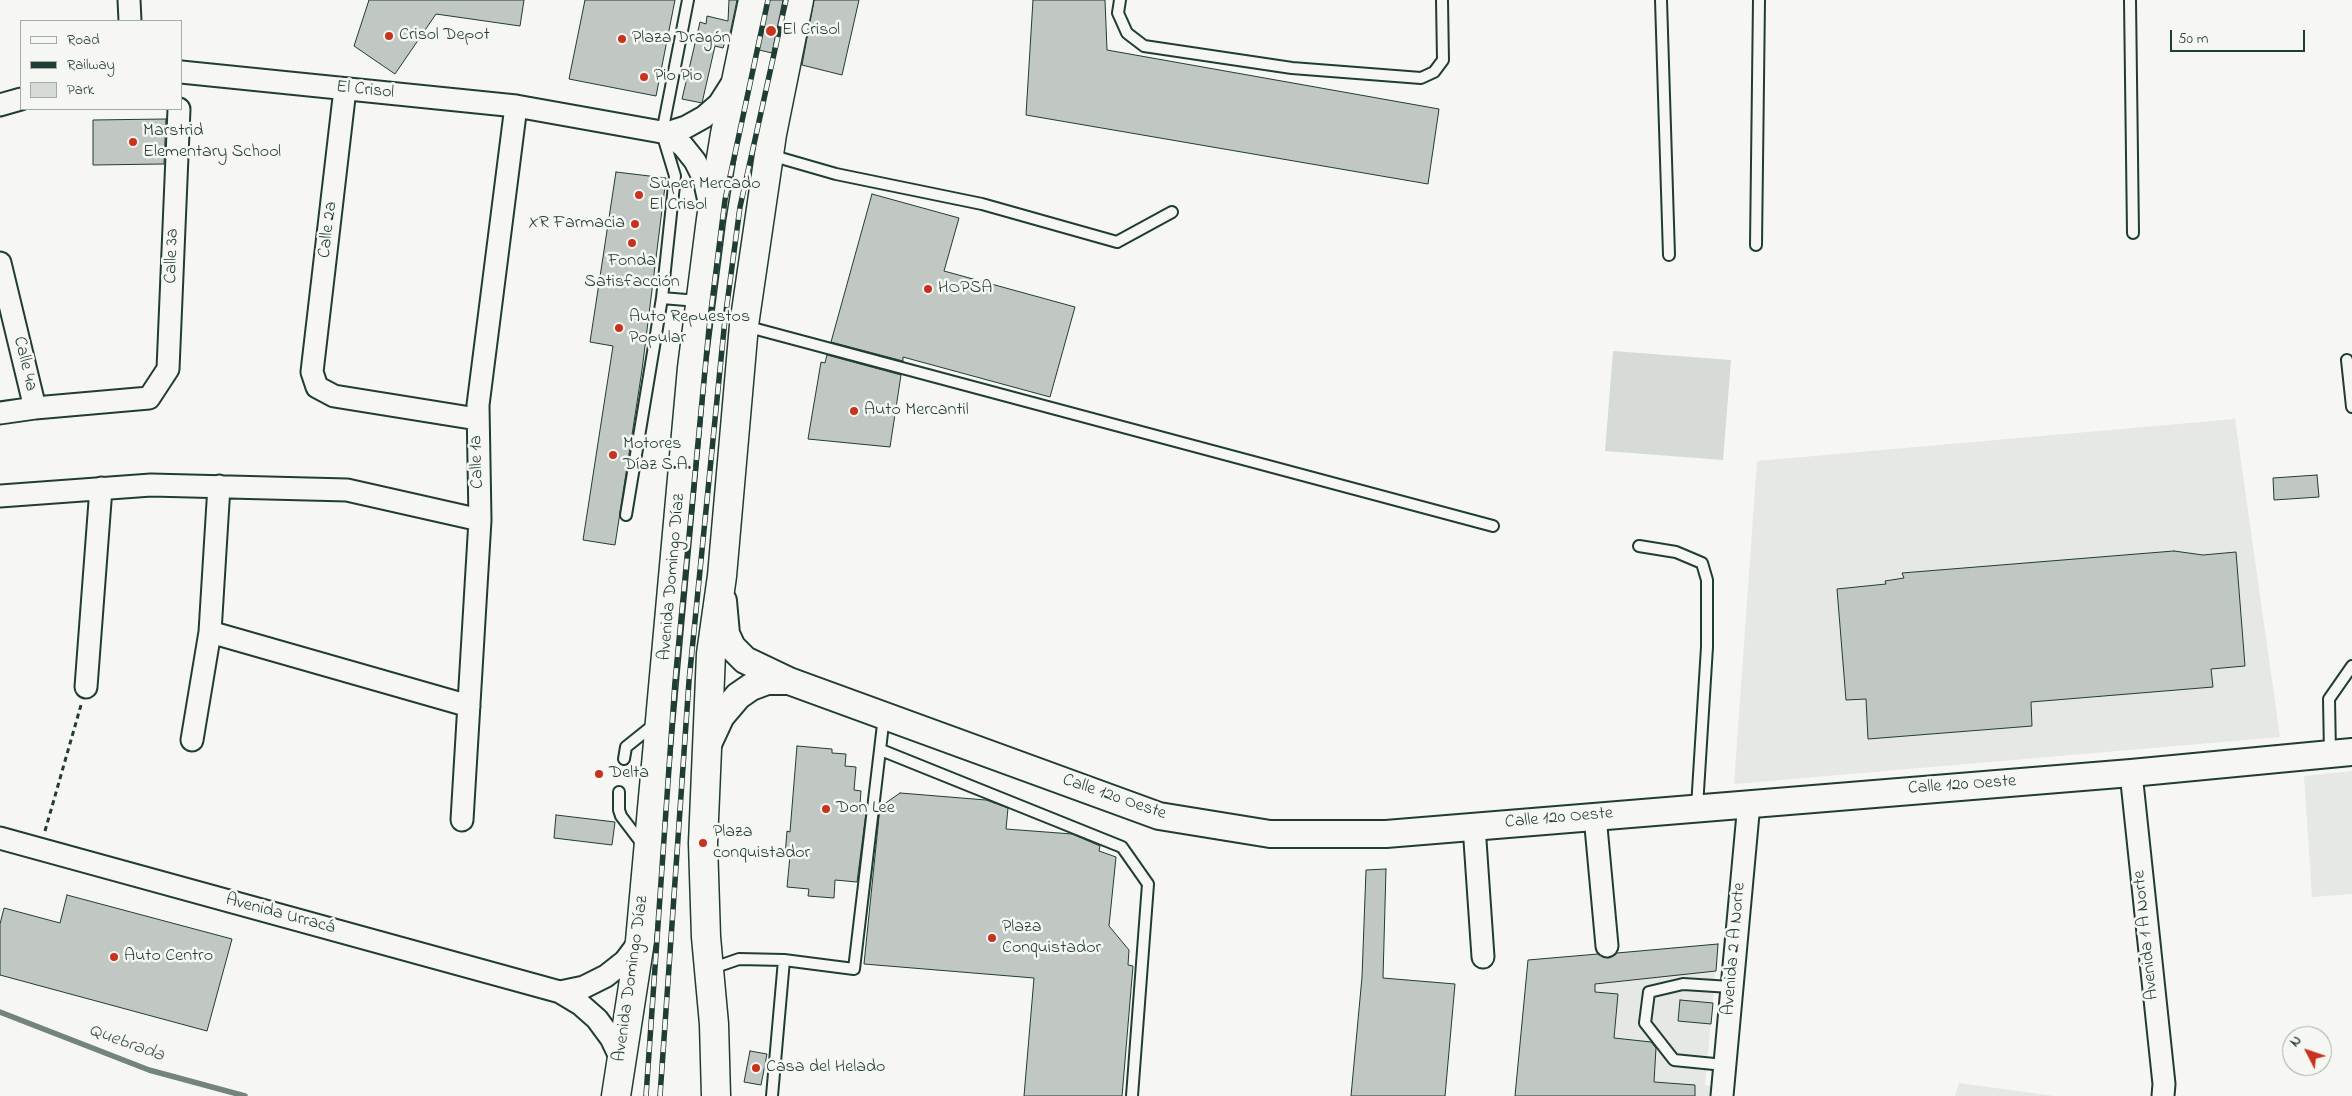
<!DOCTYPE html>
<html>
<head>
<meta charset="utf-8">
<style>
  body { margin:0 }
  #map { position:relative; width:2352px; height:1096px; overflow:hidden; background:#f6f6f2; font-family:"Indie Flower",sans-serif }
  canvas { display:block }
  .legend { position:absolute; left:20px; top:20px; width:162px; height:90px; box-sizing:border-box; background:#f6f6f2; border:1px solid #a0aca6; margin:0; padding:6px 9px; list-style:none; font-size:15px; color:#1f3d34 }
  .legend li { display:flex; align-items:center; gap:10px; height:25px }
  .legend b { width:25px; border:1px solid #a0aca6 }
  .north { position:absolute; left:2282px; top:1026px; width:50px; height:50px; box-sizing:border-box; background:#f6f6f2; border:1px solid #a0aca6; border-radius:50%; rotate:311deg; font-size:14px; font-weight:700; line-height:20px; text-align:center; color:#1f3d34 }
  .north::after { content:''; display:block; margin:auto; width:18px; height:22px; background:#c8321e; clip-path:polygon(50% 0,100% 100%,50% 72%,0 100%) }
  .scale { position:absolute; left:2170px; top:30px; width:135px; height:22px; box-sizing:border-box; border:2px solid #1f3d34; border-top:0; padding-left:6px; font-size:15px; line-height:18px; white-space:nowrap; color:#1f3d34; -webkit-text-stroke:4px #f6f6f2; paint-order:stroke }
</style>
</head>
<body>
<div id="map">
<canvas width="2352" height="1096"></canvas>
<ul class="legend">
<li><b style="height:6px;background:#f6f6f2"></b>Road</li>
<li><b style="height:6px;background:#1f3d34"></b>Railway</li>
<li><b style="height:14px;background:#d6dbd6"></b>Park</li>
</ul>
<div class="north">N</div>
<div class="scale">50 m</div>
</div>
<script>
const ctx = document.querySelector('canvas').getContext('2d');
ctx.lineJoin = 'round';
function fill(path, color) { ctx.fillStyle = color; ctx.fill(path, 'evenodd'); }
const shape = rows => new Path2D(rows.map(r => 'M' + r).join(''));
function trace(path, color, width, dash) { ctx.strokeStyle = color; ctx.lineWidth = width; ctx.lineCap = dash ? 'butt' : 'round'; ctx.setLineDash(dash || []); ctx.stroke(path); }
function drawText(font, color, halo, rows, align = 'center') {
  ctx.font = font + ' "Indie Flower",sans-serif'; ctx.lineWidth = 5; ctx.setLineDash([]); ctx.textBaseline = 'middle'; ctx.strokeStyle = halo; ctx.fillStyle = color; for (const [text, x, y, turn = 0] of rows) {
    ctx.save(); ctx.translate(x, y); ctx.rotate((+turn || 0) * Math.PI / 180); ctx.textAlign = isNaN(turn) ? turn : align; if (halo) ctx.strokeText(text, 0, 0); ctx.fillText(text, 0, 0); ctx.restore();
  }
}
const built = shape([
  [2235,419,2280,737,1734,784,1757,461],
  [2352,771,2352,894,2312,897,2304,776],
  [1718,944,1705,1085,1717,1087,1716,1096,1515,1096,1528,960],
  [1959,1083,2054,1096,1955,1096]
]);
const green = shape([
  [1613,351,1731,360,1723,460,1605,451]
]);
const stream = shape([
  [0,1012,149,1070,245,1096]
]);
const building = shape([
  [369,0,524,0,520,26,436,14,395,74,354,46,369,0],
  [585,0,675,0,656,96,569,79,585,0],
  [729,0,737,0,728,43,725,42,723,48,715,46,702,103,682,99,700,22,706,24,707,16,728,21,729,0],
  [768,0,783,0,772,53,759,50,768,0],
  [814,0,859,0,842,75,802,65,814,0],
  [1033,0,1105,0,1107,50,1439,109,1428,184,1026,115,1033,0],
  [166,119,164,164,93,165,93,120,166,119],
  [616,172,666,178,642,370,615,545,583,540,613,346,590,342,616,172],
  [872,194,959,218,944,271,1075,307,1050,397,903,357,903,361,831,342,872,194],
  [827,355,901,375,890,447,808,439,821,362,825,363,827,355],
  [2317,475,2319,497,2274,500,2273,478,2317,475],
  [2174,551,2203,555,2236,552,2245,666,2211,669,2213,687,2031,702,2032,726,1868,739,1866,699,1846,700,1837,589,1886,584,1885,581,1904,578,1902,573,2174,551],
  [797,746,832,749,832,753,846,754,845,766,856,767,854,790,861,791,860,804,867,805,857,882,835,880,834,898,808,896,809,889,787,887,790,856,785,856,787,831,790,832,797,746],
  [900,793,986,800,1008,808,1006,829,1072,834,1100,846,1099,851,1116,857,1109,926,1129,950,1128,965,1133,966,1122,1096,1024,1096,1034,978,864,964,880,807,900,793],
  [556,815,615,822,612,845,554,838,556,815],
  [1386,869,1383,978,1455,984,1445,1096,1351,1096,1362,977,1366,870,1386,869],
  [67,895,232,939,207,1031,0,975,0,924,4,908,60,923,67,895],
  [1718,944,1716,971,1595,984,1595,992,1618,994,1614,1038,1651,1042,1656,1048,1654,1082,1695,1085,1695,1096,1515,1096,1528,960,1598,954,1608,958,1617,953,1718,944],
  [1680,1000,1713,1003,1711,1024,1678,1021,1680,1000],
  [750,1051,767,1054,761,1085,744,1082,750,1051]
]);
const path = shape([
  [45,831,81,705]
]);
const service = shape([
  [1120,0,1118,13,1127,33,1144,46,1292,68,1421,78,1434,72,1443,60,1442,0],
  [1661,0,1669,255],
  [2130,0,2133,233],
  [770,155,836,174,982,204,1117,242,1172,212],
  [1756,245,1759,0],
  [662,298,698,301],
  [745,326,1493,526],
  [2347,360,2352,407],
  [626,515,662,298,675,176,662,133,688,0],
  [1639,546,1676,552,1702,563,1707,580,1707,647,1697,807],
  [881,750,1122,847,1148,884,1132,1096],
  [2330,754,2329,699,2352,666],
  [624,759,626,747,656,723],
  [619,792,619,810,621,816,643,845],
  [710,969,739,959,784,960,854,969,884,716],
  [1724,1065,1674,1060,1645,1023,1649,992,1683,984,1731,987],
  [772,1096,784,960]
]);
const minor = shape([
  [129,0,130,21],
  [181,72,516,106,667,133,686,127,704,117,719,104,733,82],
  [345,89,312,372,317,387,334,396,477,419],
  [0,105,21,99],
  [667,133,683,146,695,161,704,179,710,206],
  [0,263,35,408],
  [0,413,35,408,149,398,168,369,179,109],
  [0,496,151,485,347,490,480,520],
  [210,632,469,706],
  [86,687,101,488],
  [192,740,210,632,219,486],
  [2131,773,2164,1084,2163,1096],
  [1595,816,1607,946],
  [462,820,480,520,478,405,516,106],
  [1474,826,1483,957],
  [0,838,560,992,580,1004,597,1019,611,1038,621,1059],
  [560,992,584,987,606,976,625,961,640,941],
  [1722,1096,1749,803]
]);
const tertiary = shape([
  [723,601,726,634,732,647,745,660,789,681,1159,816,1270,834,1386,834,2131,773,2352,752],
  [707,746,721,716,738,696,751,687,767,681,788,681]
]);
const primary = shape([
  [616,1096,640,941,692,368,711,219,725,134,753,0],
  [716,1096,714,1024,706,937,703,843,711,654,722,576,744,325,772,134,799,0]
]);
const rail = shape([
  [646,1096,675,682,710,318,725,200,768,0],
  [660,1096,689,681,725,319,740,207,786,0]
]);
const markers = [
  [771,31,6,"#c8321e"],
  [389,36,5,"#c8321e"],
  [622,39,5,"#c8321e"],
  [644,77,5,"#c8321e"],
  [133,142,5,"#c8321e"],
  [639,195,5,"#c8321e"],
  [635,224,5,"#c8321e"],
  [632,243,5,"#c8321e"],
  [928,289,5,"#c8321e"],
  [619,328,5,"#c8321e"],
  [854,411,5,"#c8321e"],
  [613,455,5,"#c8321e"],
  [599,774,5,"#c8321e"],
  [826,809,5,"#c8321e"],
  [703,843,5,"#c8321e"],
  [992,938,5,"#c8321e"],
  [114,957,5,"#c8321e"],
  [756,1068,5,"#c8321e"]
];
const poiNames = [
  ["El Crisol",782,31],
  ["Crisol Depot",399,36],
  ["Plaza Dragón",632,39],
  ["Pio Pio",654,77],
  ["Marstrid",143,132],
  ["Elementary School",143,153],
  ["Super Mercado",649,185],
  ["El Crisol",649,206],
  ["XR Farmacia",625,224,"right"],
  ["Fonda",632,262,"center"],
  ["Satisfacción",632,283,"center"],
  ["HOPSA",938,289],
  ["Auto Repuestos",629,318],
  ["Popular",629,339],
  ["Auto Mercantil",864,411],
  ["Motores",623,445],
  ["Díaz S.A.",623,466],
  ["Delta",609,774],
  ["Don Lee",836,809],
  ["Plaza",713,833],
  ["conquistador",713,854],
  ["Plaza",1002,928],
  ["Conquistador",1002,949],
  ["Auto Centro",124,957],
  ["Casa del Helado",766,1068]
];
const streetNames = [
  ["El Crisol",365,91,6],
  ["Calle 2a",329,230,-83],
  ["Calle 3a",173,256,-88],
  ["Calle 4a",24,364,77],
  ["Calle 1a",478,462,-92],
  ["Avenida Domingo Díaz",673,577,-85],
  ["Calle 120 Oeste",1962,786,-4],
  ["Calle 120 Oeste",1114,798,19],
  ["Calle 120 Oeste",1559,819,-5],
  ["Avenida Urracá",280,915,15],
  ["Avenida 1 A Norte",2147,935,-96],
  ["Avenida 2 A Norte",1735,949,-85],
  ["Avenida Domingo Díaz",632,979,-82]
];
const waterNames = [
  ["Quebrada",126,1044,20]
];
fill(built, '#e6e8e4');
fill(green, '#d6dbd6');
trace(stream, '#72847d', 5.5);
fill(building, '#c1c8c3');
trace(building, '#1f3d34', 1);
trace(service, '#1f3d34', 14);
trace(minor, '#1f3d34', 25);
trace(tertiary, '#1f3d34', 30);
trace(primary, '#1f3d34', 31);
trace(path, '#1f3d34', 3, [5, 4]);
trace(service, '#f6f6f2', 10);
trace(minor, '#f6f6f2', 21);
trace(tertiary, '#f6f6f2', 26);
trace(primary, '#f6f6f2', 28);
trace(rail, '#1f3d34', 5.5);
trace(rail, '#f6f6f2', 4, [11]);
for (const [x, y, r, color] of markers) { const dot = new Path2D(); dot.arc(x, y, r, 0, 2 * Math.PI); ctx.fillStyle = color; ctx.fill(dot); trace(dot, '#f6f6f2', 2); }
drawText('18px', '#1f3d34', '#f6f6f2', poiNames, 'left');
drawText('18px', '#1f3d34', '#f6f6f2', streetNames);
drawText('italic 19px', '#425a52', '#f6f6f2', waterNames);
</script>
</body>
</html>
